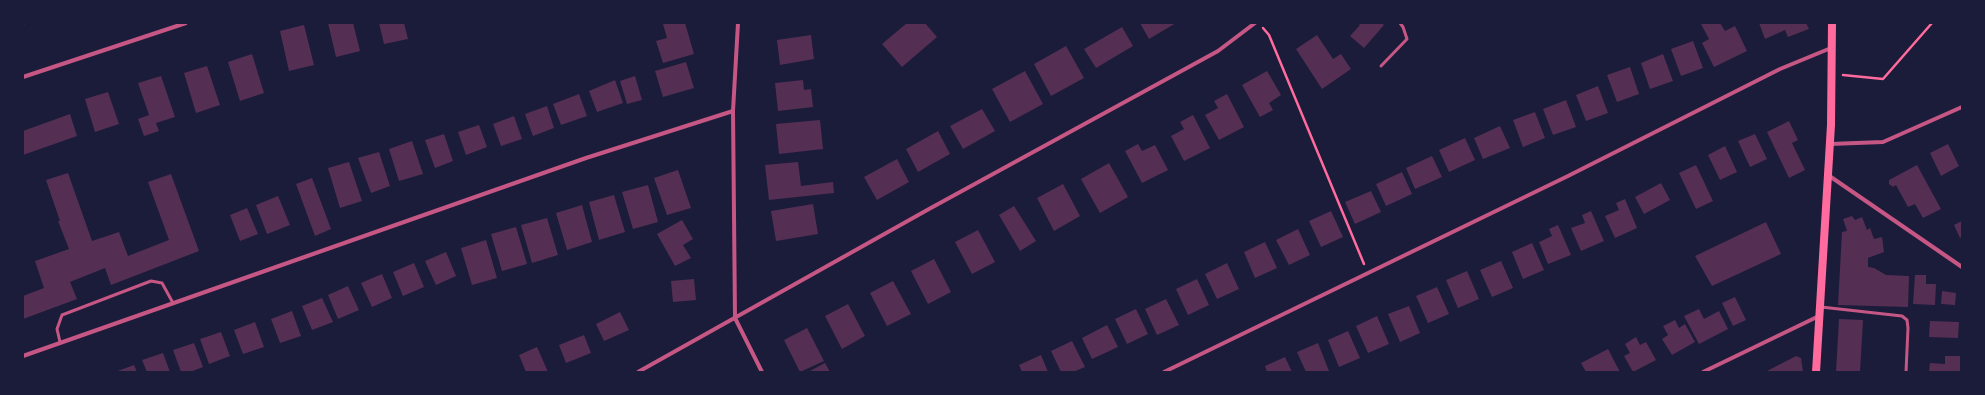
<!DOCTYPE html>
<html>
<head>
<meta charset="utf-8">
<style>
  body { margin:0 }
  #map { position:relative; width:1985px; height:395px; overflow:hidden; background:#1b1b3a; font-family:"Roboto Serif",serif }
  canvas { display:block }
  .frame { position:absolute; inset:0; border:24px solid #1b1b3a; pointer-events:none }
</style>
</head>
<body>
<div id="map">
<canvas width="1985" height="395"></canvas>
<div class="frame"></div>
</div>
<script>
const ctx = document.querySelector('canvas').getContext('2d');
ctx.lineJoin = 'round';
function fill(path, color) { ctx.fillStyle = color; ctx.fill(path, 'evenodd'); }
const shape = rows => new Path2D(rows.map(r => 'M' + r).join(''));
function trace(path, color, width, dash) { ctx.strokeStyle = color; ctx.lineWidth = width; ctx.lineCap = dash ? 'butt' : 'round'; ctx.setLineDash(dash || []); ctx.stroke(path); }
const building = shape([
  [328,23,353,23,360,51,336,57],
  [379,23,404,23,408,39,384,44],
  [667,23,685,23,694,54,663,63,656,41,667,38,663,24],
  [907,23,925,23,937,37,902,67,882,44],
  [1140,23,1176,23,1149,39],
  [1357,23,1381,23,1384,25,1364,48,1350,36,1360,25],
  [1703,23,1720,23,1725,31,1735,26,1747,51,1714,67,1702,43,1709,39,1701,24],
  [1759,23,1806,23,1809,29,1788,37,1785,30,1765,39],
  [304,25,314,65,289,71,280,31],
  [1122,27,1133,46,1096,68,1084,49],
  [811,35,814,59,780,65,777,40],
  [1317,35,1333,59,1341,54,1351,69,1322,89,1296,49],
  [1693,41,1703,68,1681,76,1671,49],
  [1066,46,1084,78,1051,96,1034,64],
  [252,54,264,93,240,101,228,62],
  [1663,54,1673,81,1650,89,1641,63],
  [686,62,694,88,663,97,655,71],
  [207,66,220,105,196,113,184,73],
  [1630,67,1639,94,1617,102,1607,75],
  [1025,71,1043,104,1010,122,992,89],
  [1267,71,1281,95,1269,103,1273,110,1260,117,1242,85],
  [161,76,175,117,156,123,159,131,144,136,138,119,149,115,138,83],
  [635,76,642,100,627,104,620,81],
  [615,80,623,103,597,112,589,91],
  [803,80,804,90,811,89,813,107,778,111,775,83],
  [1598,86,1608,113,1586,121,1576,95],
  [108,92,119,124,95,132,85,99],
  [579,94,587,116,561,125,553,104],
  [1227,94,1244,127,1219,140,1205,115,1218,108,1214,101],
  [1566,100,1576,127,1553,135,1543,109],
  [547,106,554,128,533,136,525,114],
  [982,109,995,131,963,149,950,126],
  [1535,112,1545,138,1523,147,1513,120],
  [70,114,77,136,23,155,23,131],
  [1193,115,1210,148,1184,161,1171,136,1184,129,1180,122],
  [514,116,522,139,501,146,493,124],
  [820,120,823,149,779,154,776,124],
  [1789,121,1798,140,1792,143,1805,170,1789,178,1767,132],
  [479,125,487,147,466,155,458,132],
  [1500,126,1510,148,1483,159,1474,138],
  [938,131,950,154,918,172,906,149],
  [444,134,453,161,435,168,425,140],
  [1755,134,1767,159,1750,167,1738,141],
  [1465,138,1475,160,1449,172,1439,150],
  [412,141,423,174,399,181,389,149],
  [1138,144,1142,151,1155,145,1168,170,1142,183,1125,151],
  [1948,144,1959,166,1941,176,1930,153],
  [1725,146,1737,172,1720,180,1708,155],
  [379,152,390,186,371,193,358,158],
  [1432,156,1442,177,1415,189,1406,168],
  [897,159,909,182,877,200,864,177],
  [349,162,362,201,340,208,328,168],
  [798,162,801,186,833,182,834,193,769,200,765,165],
  [1109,163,1128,197,1100,213,1081,179],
  [1696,165,1713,201,1696,209,1679,173],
  [1917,165,1941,209,1923,218,1915,204,1908,207,1896,185,1893,187,1889,184,1889,180],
  [678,170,691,208,667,215,654,178],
  [1402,172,1412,194,1386,206,1376,184],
  [68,173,92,241,119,232,128,256,169,240,148,182,171,174,199,251,111,285,105,268,70,282,77,299,23,319,23,296,44,288,35,261,69,249,58,221,60,221,46,180],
  [312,178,331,229,315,236,296,184],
  [1661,183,1670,200,1644,214,1635,197],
  [1063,184,1080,216,1054,231,1037,198],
  [648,185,658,222,633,229,622,192],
  [1371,191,1381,212,1355,224,1345,202],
  [614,195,625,232,599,240,589,202],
  [278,196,290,225,267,234,256,205],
  [1625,199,1637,228,1615,238,1605,216,1619,210,1616,203],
  [813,204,818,234,776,241,771,211],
  [582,205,592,242,567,250,556,213],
  [1014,206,1036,241,1020,251,999,215],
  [247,208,258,234,240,241,230,215],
  [1331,211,1343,237,1321,247,1309,221],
  [1591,211,1604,241,1581,251,1571,228,1585,223,1582,215],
  [1852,216,1855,220,1862,217,1867,230,1870,228,1874,239,1882,237,1884,252,1868,258,1868,267,1874,268,1886,275,1909,276,1908,307,1838,305,1842,232,1847,231,1843,219],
  [547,218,558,255,532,263,521,225],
  [682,220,693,239,683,245,691,258,675,266,657,234],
  [1962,221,1962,237,1960,238,1954,225],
  [1766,222,1781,254,1712,286,1695,256],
  [1558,225,1571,255,1548,264,1539,242,1552,236,1549,229],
  [516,227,527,264,502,271,491,234],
  [1298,229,1310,255,1289,265,1276,240],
  [978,230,995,262,972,274,955,242],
  [486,240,497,278,472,285,461,248],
  [1265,242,1277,268,1255,278,1244,252],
  [1532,243,1544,270,1523,279,1512,252],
  [446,252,456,276,436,285,425,261],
  [934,259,951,292,928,304,911,271],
  [1501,261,1513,288,1492,297,1480,270],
  [414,263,424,287,403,296,393,272],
  [1227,263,1239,289,1217,299,1205,274],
  [1467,271,1479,299,1458,308,1446,280],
  [382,274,392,298,372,307,361,283],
  [1915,275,1926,275,1926,284,1936,284,1935,305,1913,304],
  [694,279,696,300,673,302,671,281],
  [1197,279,1209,305,1188,315,1176,289],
  [893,281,911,314,887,326,870,293],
  [348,286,359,310,338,319,328,295],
  [1437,287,1449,314,1428,323,1416,296],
  [1942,291,1956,293,1955,305,1941,304],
  [1735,297,1746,320,1733,326,1722,303],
  [322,298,333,322,312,330,302,306],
  [1166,299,1179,325,1157,335,1145,309],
  [848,304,865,336,842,349,825,316],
  [1409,306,1420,333,1400,342,1388,314],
  [1136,309,1148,334,1127,344,1115,319],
  [1699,309,1704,319,1719,311,1728,329,1699,344,1684,316],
  [292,311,301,336,280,343,271,319],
  [620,312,629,330,604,341,596,324],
  [1377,316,1389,344,1368,353,1356,326],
  [1839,319,1863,320,1860,372,1836,372],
  [1675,320,1679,328,1685,324,1695,342,1672,355,1662,339,1668,335,1663,326],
  [1930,321,1959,322,1958,338,1929,337],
  [255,322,264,347,243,354,234,330],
  [1107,325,1118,347,1092,359,1082,338],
  [807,328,824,361,800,372,784,340],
  [1348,331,1360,358,1339,367,1328,340],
  [221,332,230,356,209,364,200,339],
  [584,335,591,353,566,363,559,345],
  [1636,337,1640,345,1646,342,1656,360,1633,372,1624,356,1630,353,1625,344],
  [1072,341,1085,367,1073,372,1061,372,1051,351],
  [194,343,203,367,190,372,181,372,173,350],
  [1318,343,1329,371,1306,372,1297,352],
  [537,347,548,372,526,372,519,355],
  [1608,349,1620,372,1586,372,1581,363],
  [163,353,170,372,147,372,142,360],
  [1041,355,1048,372,1022,372,1019,365],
  [1796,356,1801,358,1803,372,1765,372],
  [1945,356,1960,356,1960,372,1929,372,1930,363,1945,364],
  [1285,357,1292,372,1267,372,1265,366],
  [825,363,830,372,808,372],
  [134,365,137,372,115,372]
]);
const path = shape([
  [23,24,23,23],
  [1263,28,1269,35,1364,264],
  [1843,75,1883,79,1932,23]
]);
const service = shape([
  [1381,66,1407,39,1403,27,1400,23],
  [1821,307,1902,316,1907,320,1908,328,1906,372],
  [60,342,57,329,62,315,151,281,162,283,173,303]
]);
const minor = shape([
  [738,23,733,111,735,318,762,372],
  [23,77,186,23],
  [1830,144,1883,142,1962,107],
  [1828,175,1962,267],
  [23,356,586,158,733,111],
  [638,372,929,209,1218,51,1255,23],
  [1164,372,1568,176,1780,69,1831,48],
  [1703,372,1819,316]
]);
const secondary = shape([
  [1816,372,1831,125,1832,23]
]);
fill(building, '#542f53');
trace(path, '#ff6b9d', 2.5);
trace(service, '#c65784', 3);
trace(minor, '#c65784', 4);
trace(secondary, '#ff6b9d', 8);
</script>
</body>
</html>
